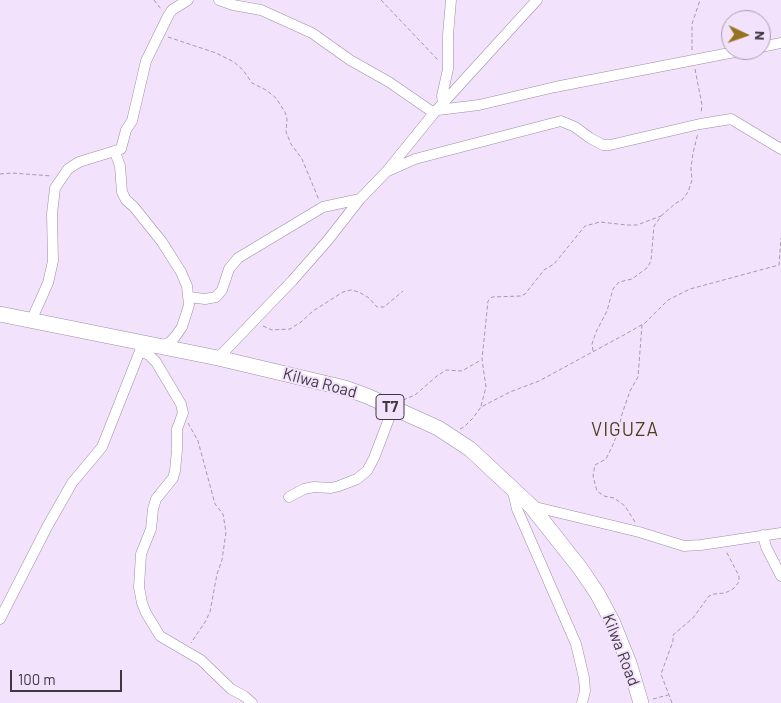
<!DOCTYPE html>
<html>
<head>
<meta charset="utf-8">
<style>
  body { margin:0 }
  #map { position:relative; width:781px; height:703px; overflow:hidden; background:#f2e2fb; font-family:Barlow,sans-serif }
  canvas { display:block }
  .north { position:absolute; left:721px; top:10px; width:50px; height:50px; box-sizing:border-box; background:#f2e2fb; border:1px solid #aa9eb1; border-radius:50%; rotate:93deg; font-size:14px; font-weight:700; line-height:20px; text-align:center; color:#3f3842 }
  .north::after { content:''; display:block; margin:auto; width:18px; height:22px; background:#99721d; clip-path:polygon(50% 0,100% 100%,50% 72%,0 100%) }
  .scale { position:absolute; left:10px; top:670px; width:112px; height:22px; box-sizing:border-box; border:2px solid #3f3842; border-top:0; padding-left:6px; font-size:15px; line-height:18px; white-space:nowrap; color:#3f3842; -webkit-text-stroke:4px #f2e2fb; paint-order:stroke }
</style>
</head>
<body>
<div id="map">
<canvas width="781" height="703"></canvas>
<div class="north">N</div>
<div class="scale">100 m</div>
</div>
<script>
const ctx = document.querySelector('canvas').getContext('2d');
ctx.lineJoin = 'round';
const shape = rows => new Path2D(rows.map(r => 'M' + r).join(''));
function trace(path, color, width, dash) { ctx.strokeStyle = color; ctx.lineWidth = width; ctx.lineCap = dash ? 'butt' : 'round'; ctx.setLineDash(dash || []); ctx.stroke(path); }
function drawText(font, color, halo, rows, align = 'center') {
  ctx.font = font + ' Barlow,sans-serif'; ctx.lineWidth = 4; ctx.setLineDash([]); ctx.textBaseline = 'middle'; ctx.strokeStyle = halo; ctx.fillStyle = color; for (const [text, x, y, turn = 0] of rows) {
    ctx.save(); ctx.translate(x, y); ctx.rotate((+turn || 0) * Math.PI / 180); ctx.textAlign = isNaN(turn) ? turn : align; if (halo) ctx.strokeText(text, 0, 0); ctx.fillText(text, 0, 0); ctx.restore();
  }
}
const path = shape([
  [154,0,161,9],
  [381,0,439,61],
  [168,37,216,53,234,62,243,70,252,83,266,90,276,98,285,112,287,119,286,132,291,144,302,159,319,200],
  [692,50,692,24,700,0],
  [695,69,702,105,701,114],
  [0,174,12,173,52,176],
  [263,326,272,330,290,329,301,322,313,311,343,292,351,290,359,292,369,298,377,307,384,307,403,291],
  [593,351,592,344,596,332,607,311,613,289,619,282,632,279,647,268,651,261,654,226,662,215,676,203,682,200,688,192,692,180,691,168,693,153,698,133],
  [403,400,415,395,437,376,446,370,462,371,481,360],
  [481,406,486,387,482,359,488,301,492,297,521,296,525,294,544,270,554,264,585,226,600,222,627,225,637,225,661,216],
  [188,423,198,441,215,504,223,514,226,532,222,560,217,574,210,612,205,622,191,643],
  [460,429,464,427,473,418,481,407,510,392,539,381,622,336,645,323,668,300,690,289,779,265,781,238],
  [635,522,625,506,614,498,604,496,597,491,593,476,595,465,606,459,612,447,618,432,622,414,630,391,638,377,642,325],
  [653,699,668,695],
  [672,703,661,674,673,641,673,635,693,618,709,596,714,594,725,593,733,589,739,582,739,576,726,551]
]);
const minor = shape([
  [219,0,233,5,261,10,312,33,350,60,389,82,434,113],
  [761,47,781,43],
  [443,104,442,96,448,69,448,35,451,0],
  [438,110,479,105,555,87,745,50],
  [115,152,120,166,122,192,126,200,134,207,162,242,181,272,187,286,189,305,182,327,175,337,170,342,161,346],
  [388,171,415,159,561,121,575,127,590,138,603,145,610,145,700,124,731,119,781,149],
  [188,297,205,299,216,297,222,290,229,269,238,258,323,207,360,199],
  [31,321,48,283,53,261,52,214,55,188,68,169,79,162,121,149,126,130,132,121,146,61,168,16,172,10,188,0],
  [140,351,149,355,156,362,181,404,183,413,177,429,177,450,175,471,173,478,156,499,153,509,151,529,141,554,139,587,142,603,146,613,160,636,201,660,231,689,244,696,252,703],
  [218,358,292,281,328,240,360,199,387,171,434,113,537,0],
  [512,488,517,509,576,644,584,678,585,691,582,703],
  [289,497,304,489,314,487,331,488,339,486,357,479,367,471,374,458,393,408],
  [531,506,639,532,684,546,701,545,781,533],
  [763,535,766,547,781,576],
  [0,619,47,527,72,483,102,447,140,351,140,346]
]);
const highway = shape([
  [0,314,218,358,345,388,367,396,438,428,470,449,531,506,580,568,597,593,612,621,629,663,641,703]
]);
const shields = [
  [390,407,28]
];
const shieldNames = [
  ["T7",390,407]
];
const streetNames = [
  ["Kilwa Road",320,383,15],
  ["Kilwa Road",621,650,69]
];
const quarterNames = [
  ["VIGUZA",625,430]
];
trace(minor, '#9d8ea5', 11);
trace(highway, '#9d8ea5', 16);
trace(path, '#a599ab', 1, [4, 2.5]);
trace(minor, '#fff', 10);
trace(highway, '#fff', 15);
for (const [x, y, w] of shields) { const box = new Path2D(); box.roundRect(x - w / 2, y - 12.5, w, 25, 4); ctx.fillStyle = '#f2e2fb'; ctx.fill(box); trace(box, '#3f3842', 1); }
drawText('bold 15px', '#3f3842', null, shieldNames);
drawText('16px', '#3f3842', '#f2e2fb', streetNames);
ctx.letterSpacing = '1px';
drawText('19px', '#503d17', '#f2e2fb', quarterNames);
ctx.letterSpacing = '0px';
</script>
</body>
</html>
